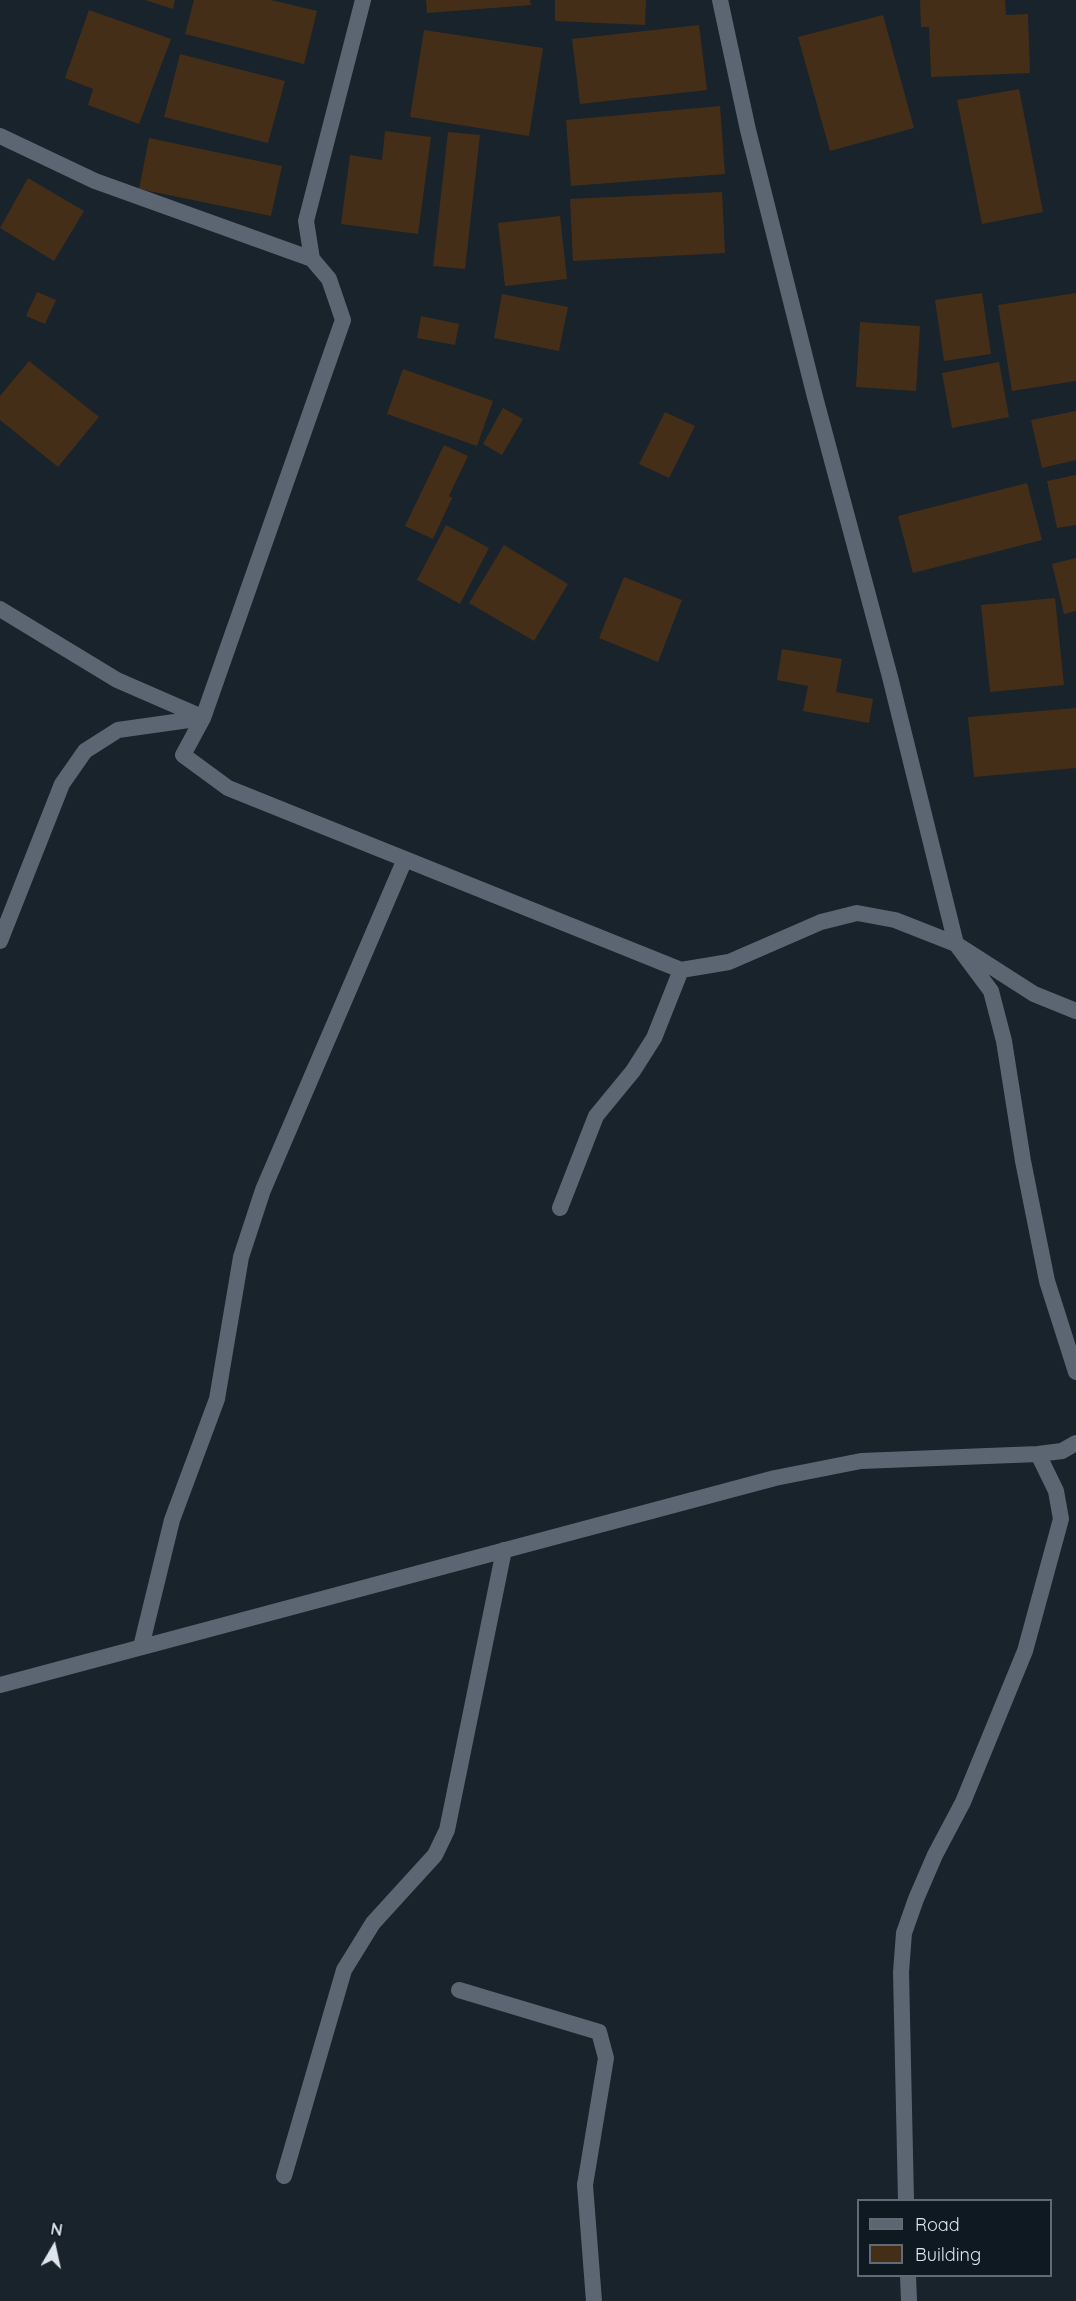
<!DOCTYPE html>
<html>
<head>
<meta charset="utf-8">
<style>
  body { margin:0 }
  #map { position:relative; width:1076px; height:2301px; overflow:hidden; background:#18232c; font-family:Quicksand,sans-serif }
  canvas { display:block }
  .legend { position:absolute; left:857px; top:2199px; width:195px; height:78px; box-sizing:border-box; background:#0f1922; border:2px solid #626b73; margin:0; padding:8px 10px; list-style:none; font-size:18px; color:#dee5ec }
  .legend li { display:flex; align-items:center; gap:12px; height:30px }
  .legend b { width:30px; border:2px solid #626b73 }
  .north { position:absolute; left:24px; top:2217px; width:60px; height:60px; -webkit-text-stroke:4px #0f1922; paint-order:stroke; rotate:9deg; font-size:16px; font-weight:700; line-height:24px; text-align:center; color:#dee5ec }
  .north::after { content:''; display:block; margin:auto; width:21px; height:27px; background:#dee5ec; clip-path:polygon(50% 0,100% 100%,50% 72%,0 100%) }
</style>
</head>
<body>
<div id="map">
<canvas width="1076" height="2301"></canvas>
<ul class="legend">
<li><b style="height:8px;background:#5b6672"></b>Road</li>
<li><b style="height:16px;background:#452e18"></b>Building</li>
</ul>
<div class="north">N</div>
</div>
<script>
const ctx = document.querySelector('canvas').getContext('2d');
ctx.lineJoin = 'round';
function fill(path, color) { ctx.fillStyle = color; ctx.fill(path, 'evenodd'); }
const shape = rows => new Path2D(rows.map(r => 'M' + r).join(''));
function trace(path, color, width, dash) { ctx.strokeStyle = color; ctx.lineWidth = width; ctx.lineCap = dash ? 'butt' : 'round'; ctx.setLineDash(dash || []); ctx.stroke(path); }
const building = shape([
  [145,0,175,0,173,9],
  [194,0,271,0,317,11,304,64,185,34],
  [426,0,530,0,531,5,427,13],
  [555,0,646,0,645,25,555,21],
  [920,0,1005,0,1006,15,1028,14,1030,73,931,77,929,27,921,27],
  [89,10,171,39,139,124,88,105,93,89,65,78],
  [883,15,914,128,830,151,798,37],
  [699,25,707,90,580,104,572,39],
  [424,30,543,48,529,136,410,117],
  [180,54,285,81,268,143,164,117],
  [1019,89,1043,212,982,224,957,100],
  [720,106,725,174,571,186,566,120],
  [385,131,431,137,418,234,341,224,350,155,382,160],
  [448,132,480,135,465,269,433,266],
  [149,138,282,166,271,216,139,189],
  [28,178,84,211,54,261,0,228],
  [722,192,725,253,573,261,570,199],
  [560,216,567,279,505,286,498,223],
  [37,292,56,300,45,324,26,316],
  [982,293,991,354,944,361,935,300],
  [1076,293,1076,381,1012,391,998,305],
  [502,294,568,307,559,351,494,338],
  [421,316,459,324,455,345,417,338],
  [860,322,920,326,916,391,856,387],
  [29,361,99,417,58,467,0,420,0,396],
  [999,362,1009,417,952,428,942,373],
  [403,369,493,401,477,446,387,414],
  [503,408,523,419,502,455,483,444],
  [1076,411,1076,460,1042,468,1031,420],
  [665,412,695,426,669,478,639,464],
  [444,445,468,456,449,496,452,498,433,539,405,526],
  [1076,475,1076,525,1057,528,1047,481],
  [1027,483,1042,540,913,573,898,516],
  [446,525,489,548,460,604,417,580],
  [504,545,568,584,534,641,469,603],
  [1076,558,1076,611,1064,614,1052,564],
  [624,577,682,600,658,662,599,638],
  [1055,598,1064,685,990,692,981,605],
  [782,649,842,659,836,692,873,699,869,723,803,711,808,686,777,680],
  [1076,708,1076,768,974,777,968,717]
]);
const service = shape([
  [459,1990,599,2032,606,2058,585,2185]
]);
const minor = shape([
  [363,0,306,221,312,259,329,279,343,320,203,718,183,755,228,788,681,970,729,962,821,922,857,913,895,920,956,944,1034,994,1076,1011],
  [720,0,748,130,815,397,890,677,956,944,991,991,1004,1041,1023,1161,1047,1281,1076,1372],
  [0,136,95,181,312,259],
  [0,609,117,680,202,717],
  [0,941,62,784,85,751,118,730,203,718],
  [560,1208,596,1116,633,1071,654,1038,681,970],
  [141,1647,172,1520,217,1399,241,1257,263,1190,405,859],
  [0,1685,775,1478,861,1461,1038,1454,1062,1451,1076,1443],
  [284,2176,344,1970,373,1923,435,1855,447,1830,504,1550],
  [585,2185,594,2301],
  [906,2200,901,1972,904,1933,916,1899,935,1855,963,1802,1025,1651,1061,1519,1056,1491,1038,1454],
  [908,2276,909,2301]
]);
fill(building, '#452e18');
trace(service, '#5b6672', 16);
trace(minor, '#5b6672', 16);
</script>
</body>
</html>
